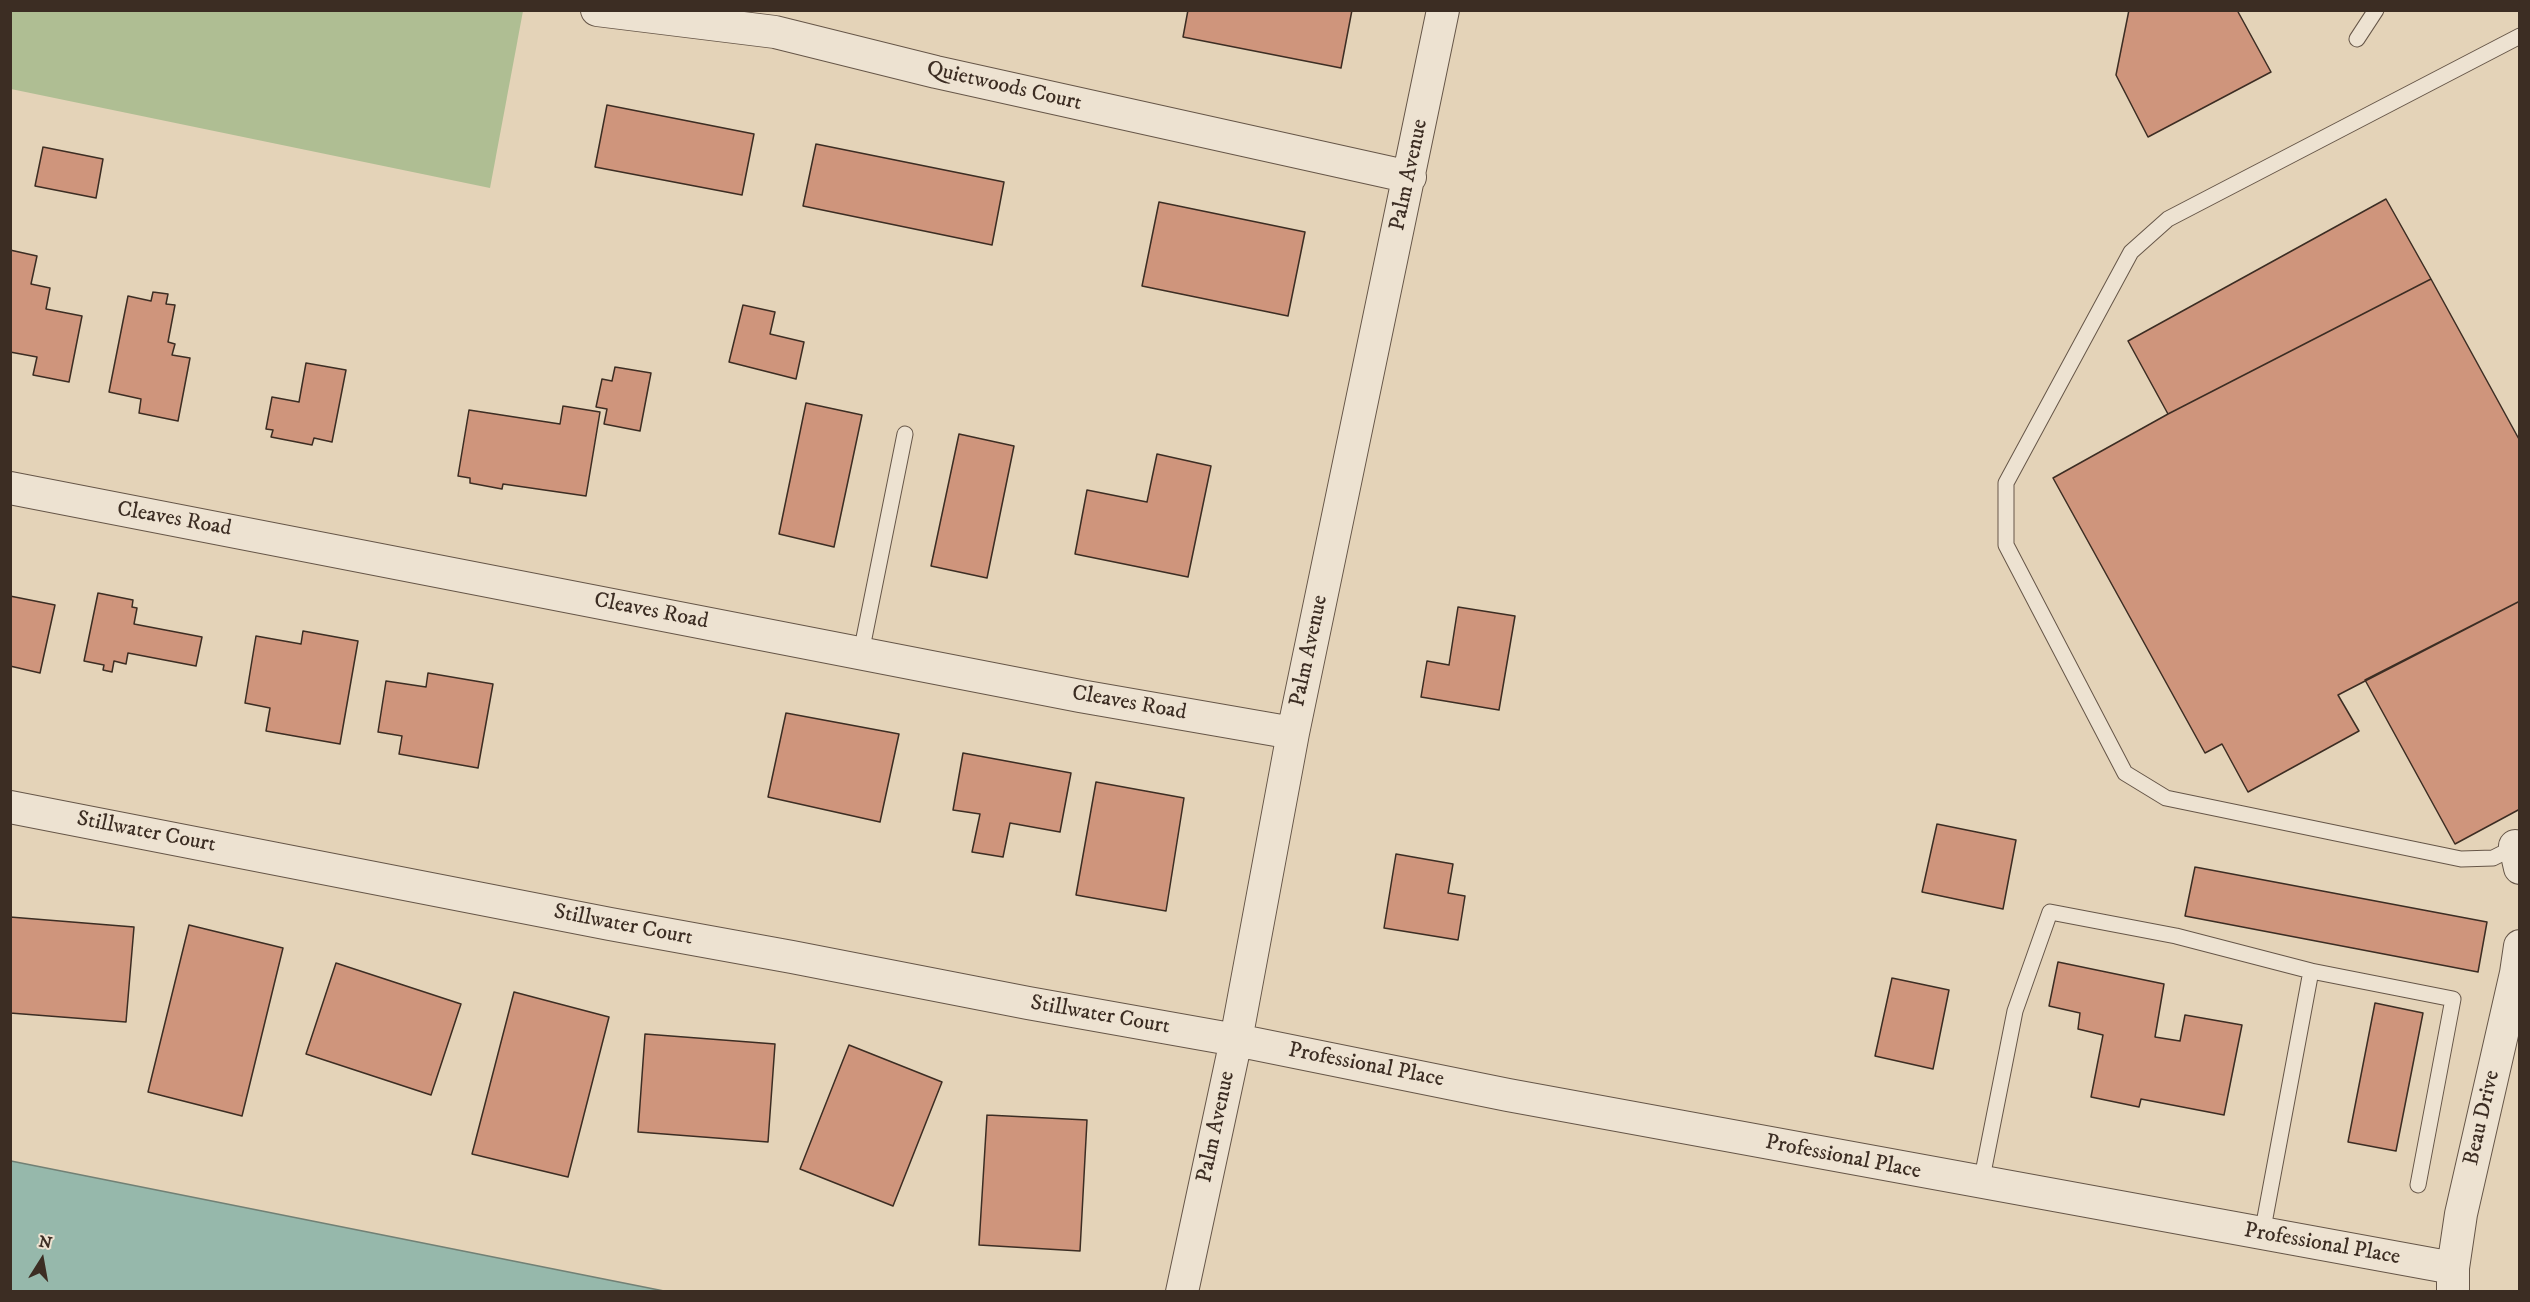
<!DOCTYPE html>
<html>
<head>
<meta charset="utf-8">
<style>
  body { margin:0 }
  #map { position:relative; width:2530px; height:1302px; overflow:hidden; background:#e4d3b8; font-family:"IM FELL DW Pica",serif }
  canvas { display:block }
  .frame { position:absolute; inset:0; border:12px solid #3c2d23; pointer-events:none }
  .north { position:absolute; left:12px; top:1230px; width:60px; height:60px; -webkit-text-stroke:4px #ede2d1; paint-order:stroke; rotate:11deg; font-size:16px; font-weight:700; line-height:24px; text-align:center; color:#3c2d23 }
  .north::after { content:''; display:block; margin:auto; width:21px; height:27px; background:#3c2d23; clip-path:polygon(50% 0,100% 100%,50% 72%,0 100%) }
</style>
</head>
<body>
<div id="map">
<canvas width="2530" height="1302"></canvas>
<div class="frame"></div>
<div class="north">N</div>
</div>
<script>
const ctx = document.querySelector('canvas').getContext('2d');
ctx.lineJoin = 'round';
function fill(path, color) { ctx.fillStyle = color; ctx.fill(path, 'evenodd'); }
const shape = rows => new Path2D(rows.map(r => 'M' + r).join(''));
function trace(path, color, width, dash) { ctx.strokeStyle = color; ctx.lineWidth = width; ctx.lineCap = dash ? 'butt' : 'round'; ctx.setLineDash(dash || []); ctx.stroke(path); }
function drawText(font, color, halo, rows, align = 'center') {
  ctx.font = font + ' "IM FELL DW Pica",serif'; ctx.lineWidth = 4.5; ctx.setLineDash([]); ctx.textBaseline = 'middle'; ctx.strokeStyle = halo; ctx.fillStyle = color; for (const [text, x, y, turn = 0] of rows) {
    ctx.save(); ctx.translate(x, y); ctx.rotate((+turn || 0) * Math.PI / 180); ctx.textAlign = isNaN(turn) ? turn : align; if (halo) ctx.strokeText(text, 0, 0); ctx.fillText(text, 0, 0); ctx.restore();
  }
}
const green = shape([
  [11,10,523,10,523,11,490,188,11,89]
]);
const water = shape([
  [11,1161,664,1291,11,1291,11,1161]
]);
const building = shape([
  [1188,10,1352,10,1341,68,1183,37,1188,10],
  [2129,10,2237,10,2271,72,2148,137,2116,75,2129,10],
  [607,105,754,134,742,195,595,167,607,105],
  [816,144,1004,182,992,245,803,206,816,144],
  [43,147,103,159,96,198,35,186,43,147],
  [2386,199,2431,279,2168,414,2128,341,2386,199],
  [1159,202,1305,232,1288,316,1142,286,1159,202],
  [10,250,37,256,31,284,50,288,46,309,82,316,69,382,33,375,37,357,10,352,10,250],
  [2431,279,2520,441,2520,601,2338,695,2359,731,2248,792,2222,744,2205,753,2053,478,2168,414,2431,279],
  [153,292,168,294,166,304,175,305,168,342,175,344,172,355,190,358,178,421,139,413,141,399,109,392,128,296,151,301,153,292],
  [743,305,775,312,770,334,804,342,796,379,729,362,743,305],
  [306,363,346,370,332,442,314,438,312,445,271,437,273,430,266,429,272,397,299,402,306,363],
  [615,367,651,373,640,431,604,424,607,409,596,407,602,379,612,381,615,367],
  [806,403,862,415,834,547,779,534,806,403],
  [563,406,600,412,586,496,503,484,502,489,470,483,470,478,458,476,469,410,560,424,563,406],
  [959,434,1014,446,987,578,931,566,959,434],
  [1157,454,1211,466,1188,577,1075,554,1087,490,1147,502,1157,454],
  [98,593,133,600,132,607,137,608,134,624,202,637,196,666,128,653,126,664,114,661,112,672,103,670,104,665,84,661,98,593],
  [10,596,55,605,40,673,10,666,10,596],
  [2520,601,2520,809,2455,844,2365,680,2520,601],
  [1458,607,1515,616,1499,710,1421,697,1427,661,1449,665,1458,607],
  [303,631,358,641,340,744,266,731,270,708,245,703,256,636,301,644,303,631],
  [428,673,493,684,478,768,399,754,402,736,378,732,386,681,426,687,428,673],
  [786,713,899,734,880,822,768,797,786,713],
  [963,753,1071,773,1060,832,1010,823,1003,857,972,852,980,814,953,810,963,753],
  [1096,782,1184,798,1166,911,1076,895,1096,782],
  [1937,824,2016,840,2003,909,1922,892,1937,824],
  [1396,854,1453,864,1448,893,1465,896,1458,940,1384,928,1396,854],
  [2195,867,2487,922,2478,972,2185,916,2195,867],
  [10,917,134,927,126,1022,10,1013,10,917],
  [189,925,283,948,242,1116,148,1092,189,925],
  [2058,962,2164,984,2155,1037,2180,1041,2185,1015,2242,1025,2224,1115,2141,1099,2139,1107,2091,1097,2103,1035,2078,1029,2080,1013,2049,1006,2058,962],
  [336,963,461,1004,431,1095,306,1054,336,963],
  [1892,978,1949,990,1933,1069,1875,1056,1892,978],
  [514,992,609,1017,568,1177,472,1154,514,992],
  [2375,1003,2423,1013,2396,1151,2348,1142,2375,1003],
  [645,1034,775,1044,768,1142,638,1132,645,1034],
  [849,1045,942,1082,893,1206,800,1169,849,1045],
  [987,1115,1087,1120,1080,1251,979,1245,987,1115]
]);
const lane = shape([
  [2357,39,2376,10],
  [861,653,905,434],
  [2517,846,2493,858,2461,859,2166,798,2125,773,2006,545,2006,483,2131,252,2168,219,2520,36],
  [1981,1183,2015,1011,2050,912,2176,936,2311,971],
  [2262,1234,2311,971,2453,999,2418,1185]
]);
const street = shape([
  [597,10,775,32,936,72,1410,177],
  [10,488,1080,696,1293,733],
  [10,807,610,924,792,957,1028,1003,1236,1040,1508,1095,2453,1268],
  [2515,846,2520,868],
  [1182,1292,1236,1040,1293,733,1443,10],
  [2453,1292,2453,1268,2461,1214,2516,973,2520,946]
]);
const streetNames = [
  ["Quietwoods Court",1004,87,13],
  ["Palm Avenue",1410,175,-78],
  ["Cleaves Road",174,520,10],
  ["Cleaves Road",651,612,11],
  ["Palm Avenue",1310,651,-78],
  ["Cleaves Road",1129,704,10],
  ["Stillwater Court",146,833,11],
  ["Stillwater Court",623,926,11],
  ["Stillwater Court",1100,1016,10],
  ["Professional Place",1366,1066,11],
  ["Beau Drive",2483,1118,-77],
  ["Palm Avenue",1217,1127,-78],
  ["Professional Place",1843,1158,11],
  ["Professional Place",2322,1245,10]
];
fill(green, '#afbe93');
fill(water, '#96b8ab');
trace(water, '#728075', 1.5);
fill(building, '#cf957c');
trace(building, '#3c2d23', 1.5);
trace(lane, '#665648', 17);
trace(street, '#665648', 34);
trace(lane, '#ede2d1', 15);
trace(street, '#ede2d1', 32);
drawText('22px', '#3c2d23', '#ede2d1', streetNames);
</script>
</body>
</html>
